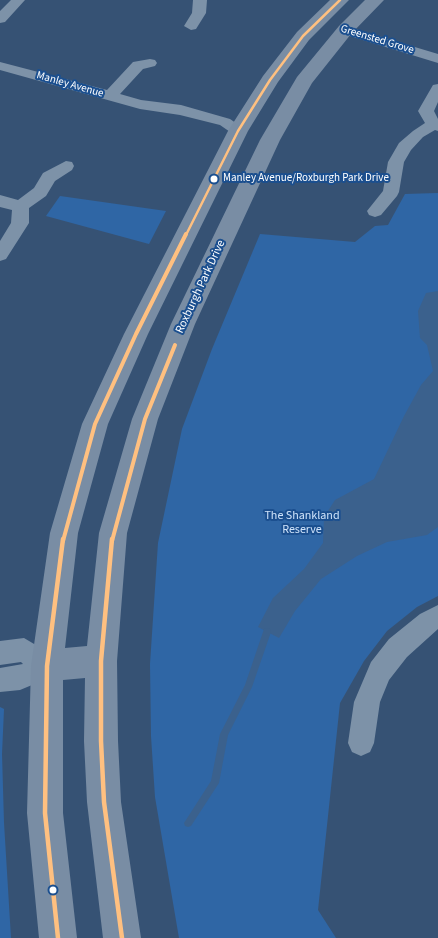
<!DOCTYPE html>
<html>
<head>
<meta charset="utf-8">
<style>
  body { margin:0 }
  canvas { display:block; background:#365274 }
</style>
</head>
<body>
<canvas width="438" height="938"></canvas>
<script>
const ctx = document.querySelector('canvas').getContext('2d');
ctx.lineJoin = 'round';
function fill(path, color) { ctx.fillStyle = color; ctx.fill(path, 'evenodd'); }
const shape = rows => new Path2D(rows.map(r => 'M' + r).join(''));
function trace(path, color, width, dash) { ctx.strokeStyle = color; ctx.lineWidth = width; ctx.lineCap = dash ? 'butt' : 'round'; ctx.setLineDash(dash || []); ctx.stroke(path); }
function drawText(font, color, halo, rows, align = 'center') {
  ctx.font = font + ' "Source Sans 3",sans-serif'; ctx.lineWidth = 4; ctx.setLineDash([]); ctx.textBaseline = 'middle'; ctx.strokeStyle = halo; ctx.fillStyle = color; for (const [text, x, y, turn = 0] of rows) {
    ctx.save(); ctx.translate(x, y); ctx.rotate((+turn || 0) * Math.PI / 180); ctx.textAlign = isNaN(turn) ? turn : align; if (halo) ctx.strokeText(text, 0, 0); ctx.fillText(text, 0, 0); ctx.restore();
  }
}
const green = shape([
  [438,193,438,596,417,607,387,631,364,661,340,703,318,910,336,938,179,938,155,797,151,736,150,664,158,543,182,429,212,349,260,234,355,242,375,226,388,225,405,194],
  [60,196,166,211,149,244,46,216],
  [0,707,4,709,2,754,4,823,11,938,0,938]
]);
const water = shape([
  [438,291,438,527,427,535,387,542,357,556,321,579,295,611,279,638,258,627,273,598,304,569,323,543,324,517,335,500,374,479,404,416,421,385,433,371,427,345,420,338,418,311,426,293]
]);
const stream = shape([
  [267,628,270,629,271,632,252,687,228,735,219,783,191,826,188,827,185,826,184,823,211,781,220,734,245,685,263,632,264,629,267,628]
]);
const street = shape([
  [11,0,25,0,5,22,0,23,0,11,11,0],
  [193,0,207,0,206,13,196,29,191,30,184,26,192,13,193,0],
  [345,26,438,54,438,63,340,33,338,30,340,27,345,26],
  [150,59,155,60,157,63,155,66,143,69,120,94,141,100,181,105,230,119,243,128,246,131,243,134,233,134,220,125,180,115,140,109,0,70,0,62,107,90,133,62,150,59],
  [438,84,438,102,434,111,438,119,438,131,435,130,423,137,411,150,404,162,399,192,397,196,381,215,375,217,369,215,367,211,383,191,388,162,399,143,413,131,425,123,418,111,433,85,438,84],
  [66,161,72,162,74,166,72,170,55,181,46,196,29,208,29,223,6,259,0,261,0,241,11,223,12,210,0,207,0,195,18,200,34,188,43,173,66,161],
  [438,605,438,629,407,657,389,680,380,702,374,743,370,752,361,756,352,752,348,743,354,702,371,662,389,639,420,614,438,605],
  [24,638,56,657,59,666,56,675,20,690,0,692,0,668,23,664,21,662,0,665,0,641,24,638]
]);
const secondary = shape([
  [330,0,349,0,309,40,278,82,248,131,148,334,108,424,78,533,65,648,87,646,99,533,132,419,171,324,260,140,297,77,339,26,365,0,384,0,351,34,312,83,280,140,195,324,158,419,127,533,117,661,118,741,121,802,141,938,103,938,87,802,84,741,85,678,63,680,63,813,77,938,39,938,27,813,31,666,50,533,82,424,124,334,228,131,263,76,297,32,330,0]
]);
const bus1Far2 = shape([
  [186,235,238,131,270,80,303,36,340,0]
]);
const bus1Far1 = shape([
  [63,541,95,424,136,334,186,234],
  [112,541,145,419,175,345]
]);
const bus1 = shape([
  [112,539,101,661,101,741,104,802,122,938],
  [58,938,45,813,47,666,63,539]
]);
const markers = [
  [214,179,4.5,"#fff"],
  [53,890,4.5,"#fff"]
];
const farStreetnames = [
  ["Greensted Grove",377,40,17],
  ["Manley Avenue",70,85,16]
];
const busNames = [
  ["Manley Avenue/Roxburgh Park Drive",223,179]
];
const streetNames = [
  ["Roxburgh Park Drive",201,287,-65]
];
const parkNames = [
  ["The Shankland",302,516],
  ["Reserve",302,530]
];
fill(green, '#2f66a5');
fill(water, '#3b618d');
fill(stream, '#3b618d');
fill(street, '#7d92a8');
fill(secondary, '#798da4');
trace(bus1Far2, '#ffc080', 2.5);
trace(bus1Far1, '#ffc080', 4);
trace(bus1, '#ffc080', 4.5);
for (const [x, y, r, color] of markers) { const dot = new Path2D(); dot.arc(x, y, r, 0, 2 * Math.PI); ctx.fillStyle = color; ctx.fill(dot); trace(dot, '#1b4f8f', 2); }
drawText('11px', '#fff', '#1b4f8f', farStreetnames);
drawText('11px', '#fff', '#1b4f8f', busNames, 'left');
drawText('12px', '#fff', '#1b4f8f', streetNames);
drawText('12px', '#cfe3fa', '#1b4f8f', parkNames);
</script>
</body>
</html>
